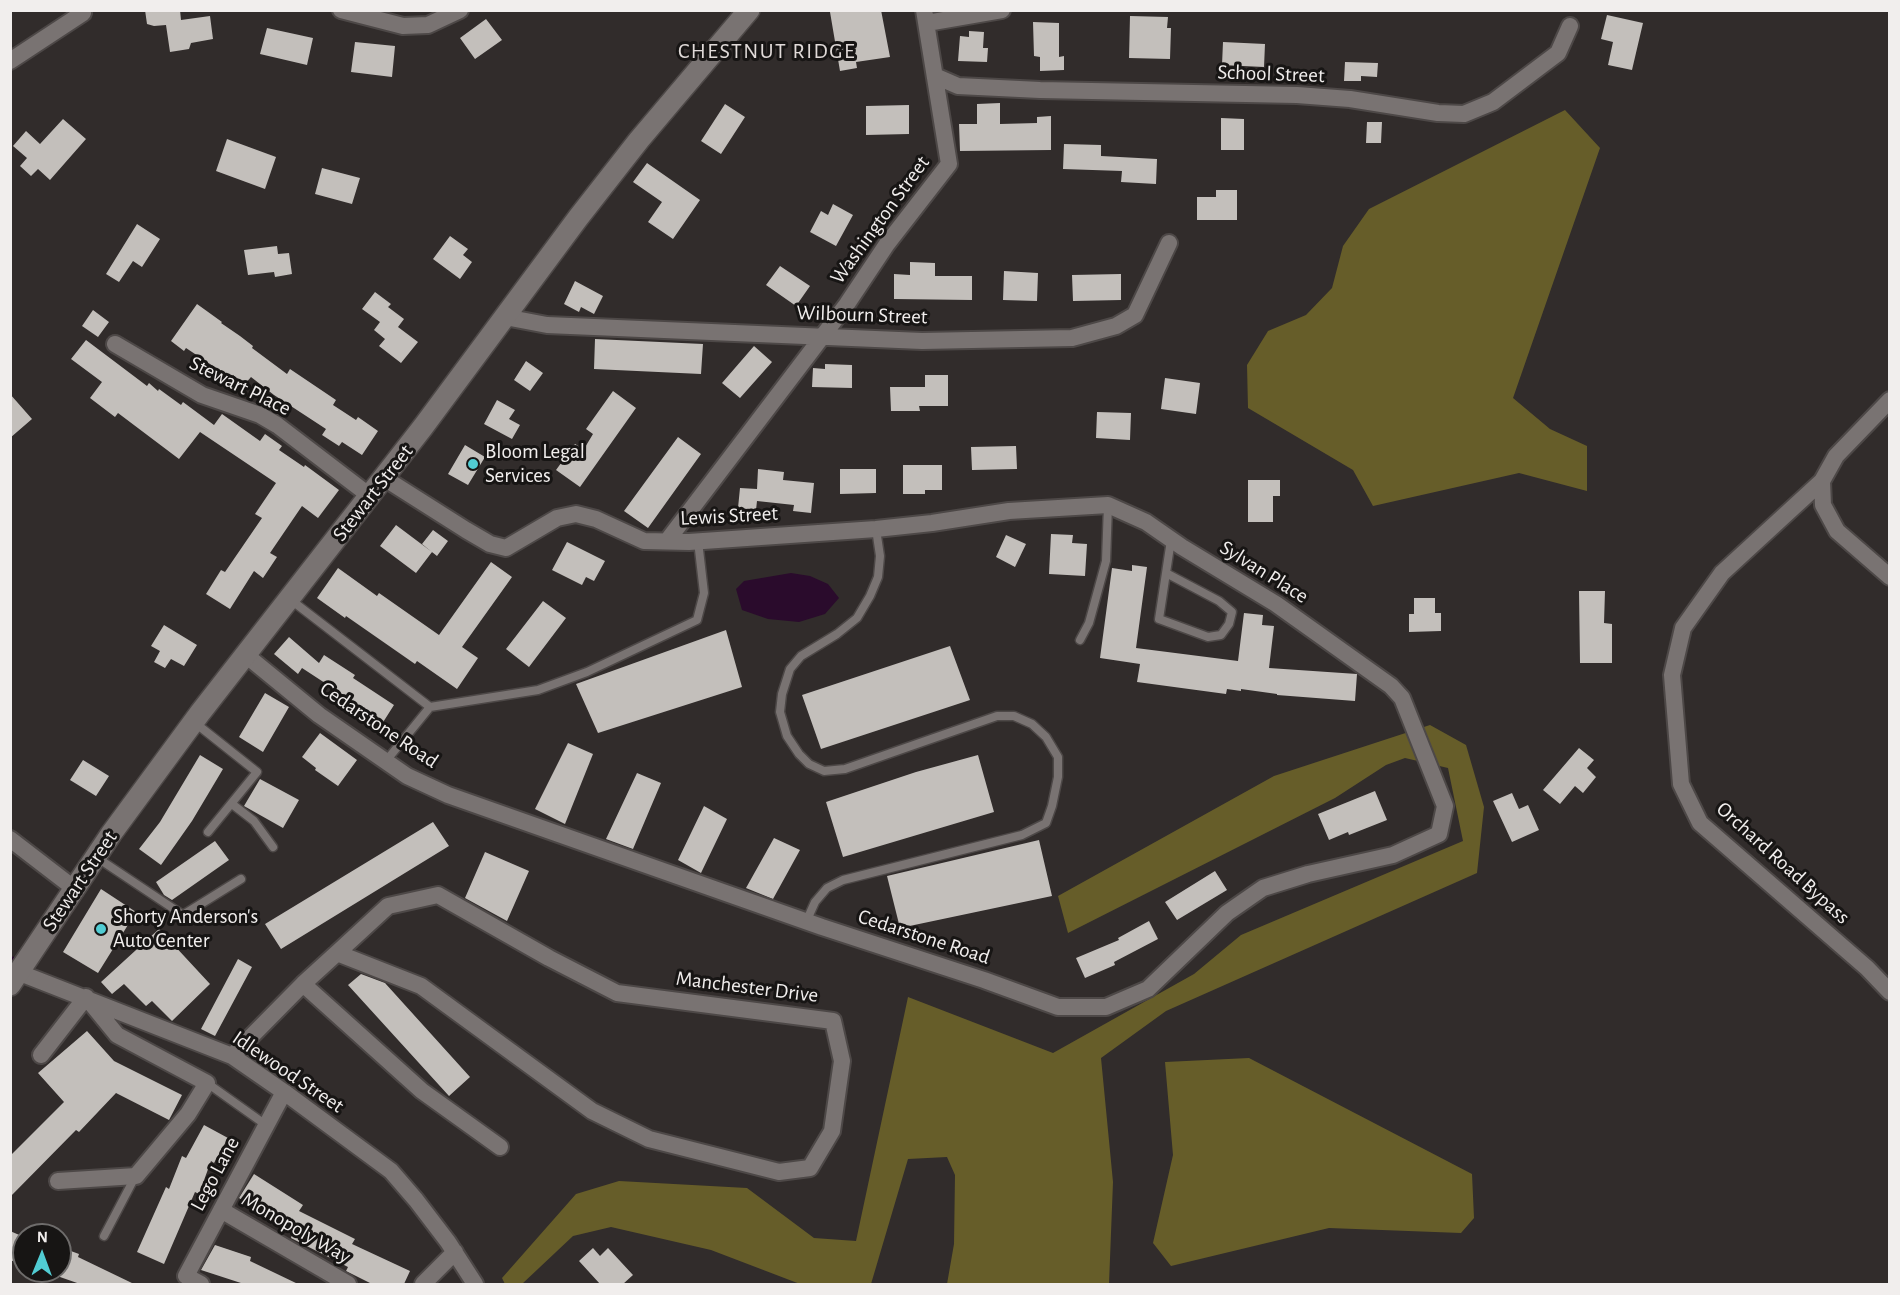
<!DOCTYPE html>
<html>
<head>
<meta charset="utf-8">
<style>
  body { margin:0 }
  #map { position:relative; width:1900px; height:1295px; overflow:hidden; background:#312c2b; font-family:"Alegreya Sans",sans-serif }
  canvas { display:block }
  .frame { position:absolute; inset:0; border:12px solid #f1eeed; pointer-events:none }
  .north { position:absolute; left:12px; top:1223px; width:60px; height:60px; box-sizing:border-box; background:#171514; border:2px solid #6e6c6b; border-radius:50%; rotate:1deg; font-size:16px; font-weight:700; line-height:24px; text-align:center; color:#f1eeed }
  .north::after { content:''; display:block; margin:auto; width:21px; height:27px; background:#51ccd3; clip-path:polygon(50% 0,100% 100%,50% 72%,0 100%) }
</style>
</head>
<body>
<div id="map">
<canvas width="1900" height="1295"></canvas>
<div class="frame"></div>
<div class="north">N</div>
</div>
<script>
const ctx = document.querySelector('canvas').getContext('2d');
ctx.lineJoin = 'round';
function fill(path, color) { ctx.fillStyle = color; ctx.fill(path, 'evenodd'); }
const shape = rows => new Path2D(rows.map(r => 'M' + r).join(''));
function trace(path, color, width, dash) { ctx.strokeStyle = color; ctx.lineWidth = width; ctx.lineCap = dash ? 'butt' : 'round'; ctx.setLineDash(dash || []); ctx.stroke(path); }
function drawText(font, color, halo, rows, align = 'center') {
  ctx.font = font + ' "Alegreya Sans",sans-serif'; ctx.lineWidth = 6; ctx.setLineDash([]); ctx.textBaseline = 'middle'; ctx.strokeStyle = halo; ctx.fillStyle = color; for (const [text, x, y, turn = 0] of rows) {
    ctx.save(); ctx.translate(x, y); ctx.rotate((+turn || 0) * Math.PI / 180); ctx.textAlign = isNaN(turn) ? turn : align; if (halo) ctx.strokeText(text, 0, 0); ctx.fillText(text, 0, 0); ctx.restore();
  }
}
const forest = shape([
  [1565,110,1600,148,1513,398,1550,429,1587,446,1587,491,1519,473,1373,506,1353,470,1248,408,1247,365,1268,331,1306,315,1332,288,1343,246,1369,209],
  [1430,725,1466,745,1484,807,1477,873,1166,1011,1101,1058,1113,1182,1109,1284,947,1284,954,1244,955,1175,947,1157,908,1159,871,1284,800,1284,711,1250,611,1227,573,1236,522,1284,505,1284,502,1278,576,1194,619,1181,747,1188,814,1238,856,1241,908,997,1053,1053,1194,974,1241,935,1463,841,1448,768,1405,758,1386,765,1335,798,1068,933,1058,896,1274,776],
  [1249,1058,1472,1174,1474,1218,1461,1233,1329,1228,1171,1266,1153,1243,1173,1155,1165,1062]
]);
const water = shape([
  [791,573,810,576,828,584,839,598,825,614,799,622,768,619,742,610,736,589,744,581]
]);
const stream = shape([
  [10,960,13,959]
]);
const building = shape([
  [145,10,180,10,181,20,210,16,213,39,191,43,189,49,170,52,166,25,154,26,147,24],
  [881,10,890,57,856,62,857,68,840,71,830,12],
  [1607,15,1643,23,1632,70,1608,65,1613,42,1601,39],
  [1130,16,1168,17,1167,28,1171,28,1170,59,1129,58],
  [486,19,502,40,475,59,460,38],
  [1033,22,1059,23,1059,57,1064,56,1064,70,1040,71,1040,57,1034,56],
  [267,28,313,38,307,65,260,54],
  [969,31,984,32,983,48,988,48,987,62,958,61,960,36,969,37],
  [355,42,395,46,392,77,351,72],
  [1223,42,1265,44,1264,67,1222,65],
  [1345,62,1378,63,1377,77,1361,76,1361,81,1344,81],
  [1000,103,1000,124,1037,123,1037,117,1051,116,1051,150,960,151,959,124,977,124,977,104],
  [725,104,745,117,721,154,701,141],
  [909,105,909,134,866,135,866,106],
  [1221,118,1244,119,1244,150,1221,150],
  [63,119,86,139,50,180,38,169,31,176,20,166,27,158,13,146,26,131,40,144],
  [1367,122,1382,122,1381,143,1366,143],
  [227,139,276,157,265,189,216,171],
  [1064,144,1101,145,1101,156,1157,159,1156,184,1121,182,1122,171,1063,169],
  [647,163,700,200,673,239,648,222,662,202,633,182],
  [322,168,360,178,352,204,315,194],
  [1216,190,1237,190,1237,220,1197,220,1197,197,1216,197],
  [833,204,853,215,836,246,810,232,821,211,828,215],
  [137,224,160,239,142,267,133,261,119,282,106,274],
  [450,236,468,249,463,255,472,262,460,279,433,259],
  [277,246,278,254,289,253,292,274,275,277,274,272,248,275,244,250],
  [910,262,935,263,935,276,972,276,972,300,894,299,894,274,910,275],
  [780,266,810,286,796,306,766,285],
  [1004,271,1038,273,1037,301,1003,300],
  [1121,274,1121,300,1073,301,1072,275],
  [575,281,603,296,594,314,581,307,579,312,564,304],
  [375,292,391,304,388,307,404,319,398,327,418,342,401,363,379,346,385,339,374,330,380,322,362,309],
  [197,304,222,322,221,323,240,336,253,346,252,348,287,374,290,369,336,400,333,405,356,420,358,417,378,431,362,455,342,442,339,446,322,435,326,429,274,395,251,377,245,384,233,375,231,378,186,348,184,351,171,341],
  [93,310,109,322,98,337,82,326],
  [595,339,703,344,701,374,594,369],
  [86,340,147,386,149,383,158,391,159,389,181,405,183,402,214,425,222,414,260,441,265,434,282,446,279,450,304,467,305,465,339,490,318,518,302,506,270,553,277,557,263,578,254,571,230,609,206,594,221,570,225,572,262,518,255,514,276,483,200,432,179,459,118,413,115,417,90,398,102,382,71,359],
  [754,346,772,362,740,398,722,383],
  [526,361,543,373,530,391,514,380],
  [825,364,852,365,852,388,812,387,813,368,825,369],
  [925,375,948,375,948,406,919,406,920,411,891,411,890,387,925,387],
  [1165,378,1200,383,1196,414,1161,409],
  [613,391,636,408,580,487,556,470,575,444,584,449,593,434,586,429],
  [10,394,32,419,10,438],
  [497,400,515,410,509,419,520,425,512,439,484,424],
  [1097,412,1131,413,1130,440,1096,438],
  [678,437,701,454,648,528,624,511],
  [465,445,485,457,468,485,448,474],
  [1016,446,1017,469,972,470,971,447],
  [903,465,942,465,942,490,925,490,925,494,903,494],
  [758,469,784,472,783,480,814,483,811,513,793,511,794,505,757,501,756,510,738,508,740,488,757,489],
  [840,469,876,469,876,493,840,494],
  [1248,480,1280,480,1280,496,1273,496,1273,522,1248,522],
  [396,525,432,552,416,573,380,546],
  [433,530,448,541,437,556,422,544],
  [1051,534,1073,535,1072,543,1087,544,1085,576,1049,574],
  [1006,535,1026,544,1015,567,996,557],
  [567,542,605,561,594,581,586,577,582,585,552,570],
  [491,562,512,577,462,647,478,658,457,689,417,661,415,664,346,616,345,618,317,598,338,568,377,596,379,593,439,635],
  [1132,565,1147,567,1136,648,1238,661,1244,613,1263,615,1262,625,1274,626,1269,668,1357,674,1355,701,1277,695,1277,694,1241,689,1241,691,1227,689,1226,694,1137,682,1140,664,1100,658,1112,568,1132,571],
  [1579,591,1605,591,1604,623,1612,624,1612,663,1580,663],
  [1414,598,1435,598,1435,613,1441,613,1441,631,1409,632,1409,614,1414,614],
  [543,601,566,618,529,667,506,649],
  [164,625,197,645,184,666,171,659,165,668,154,662,160,651,151,646],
  [726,630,742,687,598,733,576,684],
  [289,637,319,663,324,655,355,675,353,678,394,705,380,727,348,706,351,700,302,668,298,674,274,654],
  [950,646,970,700,821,749,802,695],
  [265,693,289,707,263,752,239,737],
  [320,733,357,760,338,786,315,770,316,768,302,757],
  [568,743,593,754,565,824,535,809],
  [1579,748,1594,760,1587,768,1596,777,1583,793,1575,786,1560,804,1543,790],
  [200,755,223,769,192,821,161,865,139,849,160,822],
  [978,755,994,812,843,857,826,802,916,772],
  [83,760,109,776,96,796,70,780],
  [637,773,661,783,633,849,606,839],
  [260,779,299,800,283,828,244,806],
  [1375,791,1387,820,1349,835,1348,832,1329,840,1318,814],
  [1512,793,1519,809,1528,805,1539,830,1512,842,1493,801],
  [704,806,727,819,701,873,678,860],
  [433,822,449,846,281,949,265,924],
  [774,838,800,850,773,899,746,888],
  [1039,840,1052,896,900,928,887,876],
  [215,841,229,860,172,900,164,895,156,882],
  [485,852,529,871,507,921,465,898],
  [1215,871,1227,890,1177,920,1165,902],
  [101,889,136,912,98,973,63,952],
  [1149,921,1158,939,1114,962,1115,965,1085,978,1076,958,1119,940,1118,938],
  [159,929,210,984,172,1021,152,1001,146,1006,124,984,112,994,101,982],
  [238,959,252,967,215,1036,201,1029],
  [361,974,385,983,470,1077,449,1096,348,985],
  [87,1031,114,1061,182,1095,169,1120,116,1093,79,1132,76,1130,10,1197,10,1156,64,1102,38,1073],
  [204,1125,228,1138,214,1163,211,1161,199,1194,195,1192,164,1264,137,1252,166,1187,169,1189,182,1156,186,1158],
  [254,1174,303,1205,299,1211,355,1239,352,1244,410,1271,404,1284,372,1284,346,1271,348,1267,291,1238,293,1232,239,1198],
  [10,1231,24,1237,24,1265,10,1260],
  [215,1245,251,1257,250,1261,298,1284,244,1284,201,1270],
  [60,1247,79,1254,78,1257,134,1284,80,1284,60,1277],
  [593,1248,600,1256,608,1248,633,1275,623,1284,600,1284,579,1261]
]);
const service = shape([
  [1166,573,1219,601,1232,612,1229,624,1221,635,1208,637,1159,619,1171,540],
  [291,600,430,707,386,761],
  [1080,640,1089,623,1106,561,1108,505],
  [430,707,538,690,587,672,697,620,704,593,698,541],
  [194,722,257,772,208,832],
  [232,804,254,821,273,847],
  [96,857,183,915,241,879],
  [806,922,815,902,827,888,843,880,1022,835,1046,823,1052,806,1058,777,1058,757,1046,737,1032,724,1014,716,997,716,845,769,824,771,809,764,799,754,787,736,780,712,782,694,790,669,801,656,837,634,857,618,870,596,878,577,880,556,876,529],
  [207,1083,266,1125],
  [104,1236,135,1177]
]);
const minor = shape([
  [341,10,403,26,428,25,460,10],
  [927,23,1002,10],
  [10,61,83,13],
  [935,76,958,86,1040,90,1297,95,1350,99,1438,113,1464,114,1493,102,1558,53,1570,26],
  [505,317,547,325,922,341,1072,338,1116,326,1135,315,1169,243],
  [115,344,202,395,260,415,277,425,370,496],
  [1890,400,1836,456,1822,481,1722,573,1683,628,1672,675,1681,784,1700,823,1867,968,1890,992],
  [1822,481,1823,505,1837,531,1890,577],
  [667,541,847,304,887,244,949,164,924,10],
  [247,656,319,715,407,776,448,795,822,927,984,980,1058,1007,1106,1007,1148,989,1227,913,1263,888,1308,874,1393,855,1439,834,1445,806,1402,698,1391,686,1276,604,1182,547,1146,522,1108,505,1009,511,932,523,876,529,689,542,644,541,596,519,576,514,557,518,506,548,490,544,466,530,384,478],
  [10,839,75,889],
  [20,973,232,1056,284,1092,391,1171,416,1200,448,1242,475,1284],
  [303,984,422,1091,500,1147],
  [41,1055,86,997,117,1035,207,1083,188,1114,136,1176,58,1181],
  [232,1056,303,984,337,953,388,906,438,895,549,958,617,993,833,1021,842,1061,832,1131,810,1168,779,1172,649,1139,592,1111,421,986,337,953],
  [221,1210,348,1284],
  [201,1284,186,1276,284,1092],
  [423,1284,455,1252]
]);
const tertiary = shape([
  [10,985,111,834,200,713,423,427,578,218,639,140,749,10]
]);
const markers = [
  [473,464,6,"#51ccd3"],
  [101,929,6,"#51ccd3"]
];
const streetNames = [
  ["School Street",1271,74,2],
  ["Washington Street",880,220,-54],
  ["Wilbourn Street",862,315,2],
  ["Stewart Place",240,386,26],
  ["Stewart Street",373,493,-52],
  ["Lewis Street",729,516,-3],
  ["Sylvan Place",1264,572,32],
  ["Cedarstone Road",379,725,34],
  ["Orchard Road Bypass",1783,863,42],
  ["Stewart Street",80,881,-56],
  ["Cedarstone Road",924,937,18],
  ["Manchester Drive",747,987,7],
  ["Idlewood Street",288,1072,34],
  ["Lego Lane",215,1174,-62],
  ["Monopoly Way",296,1228,30]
];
const poiNames = [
  ["Bloom Legal",485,452],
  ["Services",485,476],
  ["Shorty Anderson's",113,917],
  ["Auto Center",113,941]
];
const neighbourhoodNames = [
  ["CHESTNUT RIDGE",767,51]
];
fill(forest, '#665d29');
fill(water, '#2a0b2c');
trace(stream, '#2a0b2c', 5);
fill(building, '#c3bfbb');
trace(service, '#4d4847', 11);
trace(minor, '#4d4847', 20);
trace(tertiary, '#4d4847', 24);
trace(service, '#797372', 8);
trace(minor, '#797372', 16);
trace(tertiary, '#797372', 21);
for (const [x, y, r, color] of markers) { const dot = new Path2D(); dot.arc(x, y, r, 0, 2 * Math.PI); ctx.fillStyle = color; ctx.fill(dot); trace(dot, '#171514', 2); }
drawText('21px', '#f1eeed', '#171514', streetNames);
drawText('21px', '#f1eeed', '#171514', poiNames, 'left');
ctx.letterSpacing = '1.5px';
drawText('22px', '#e0dad8', '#171514', neighbourhoodNames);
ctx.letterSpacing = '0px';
</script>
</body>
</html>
